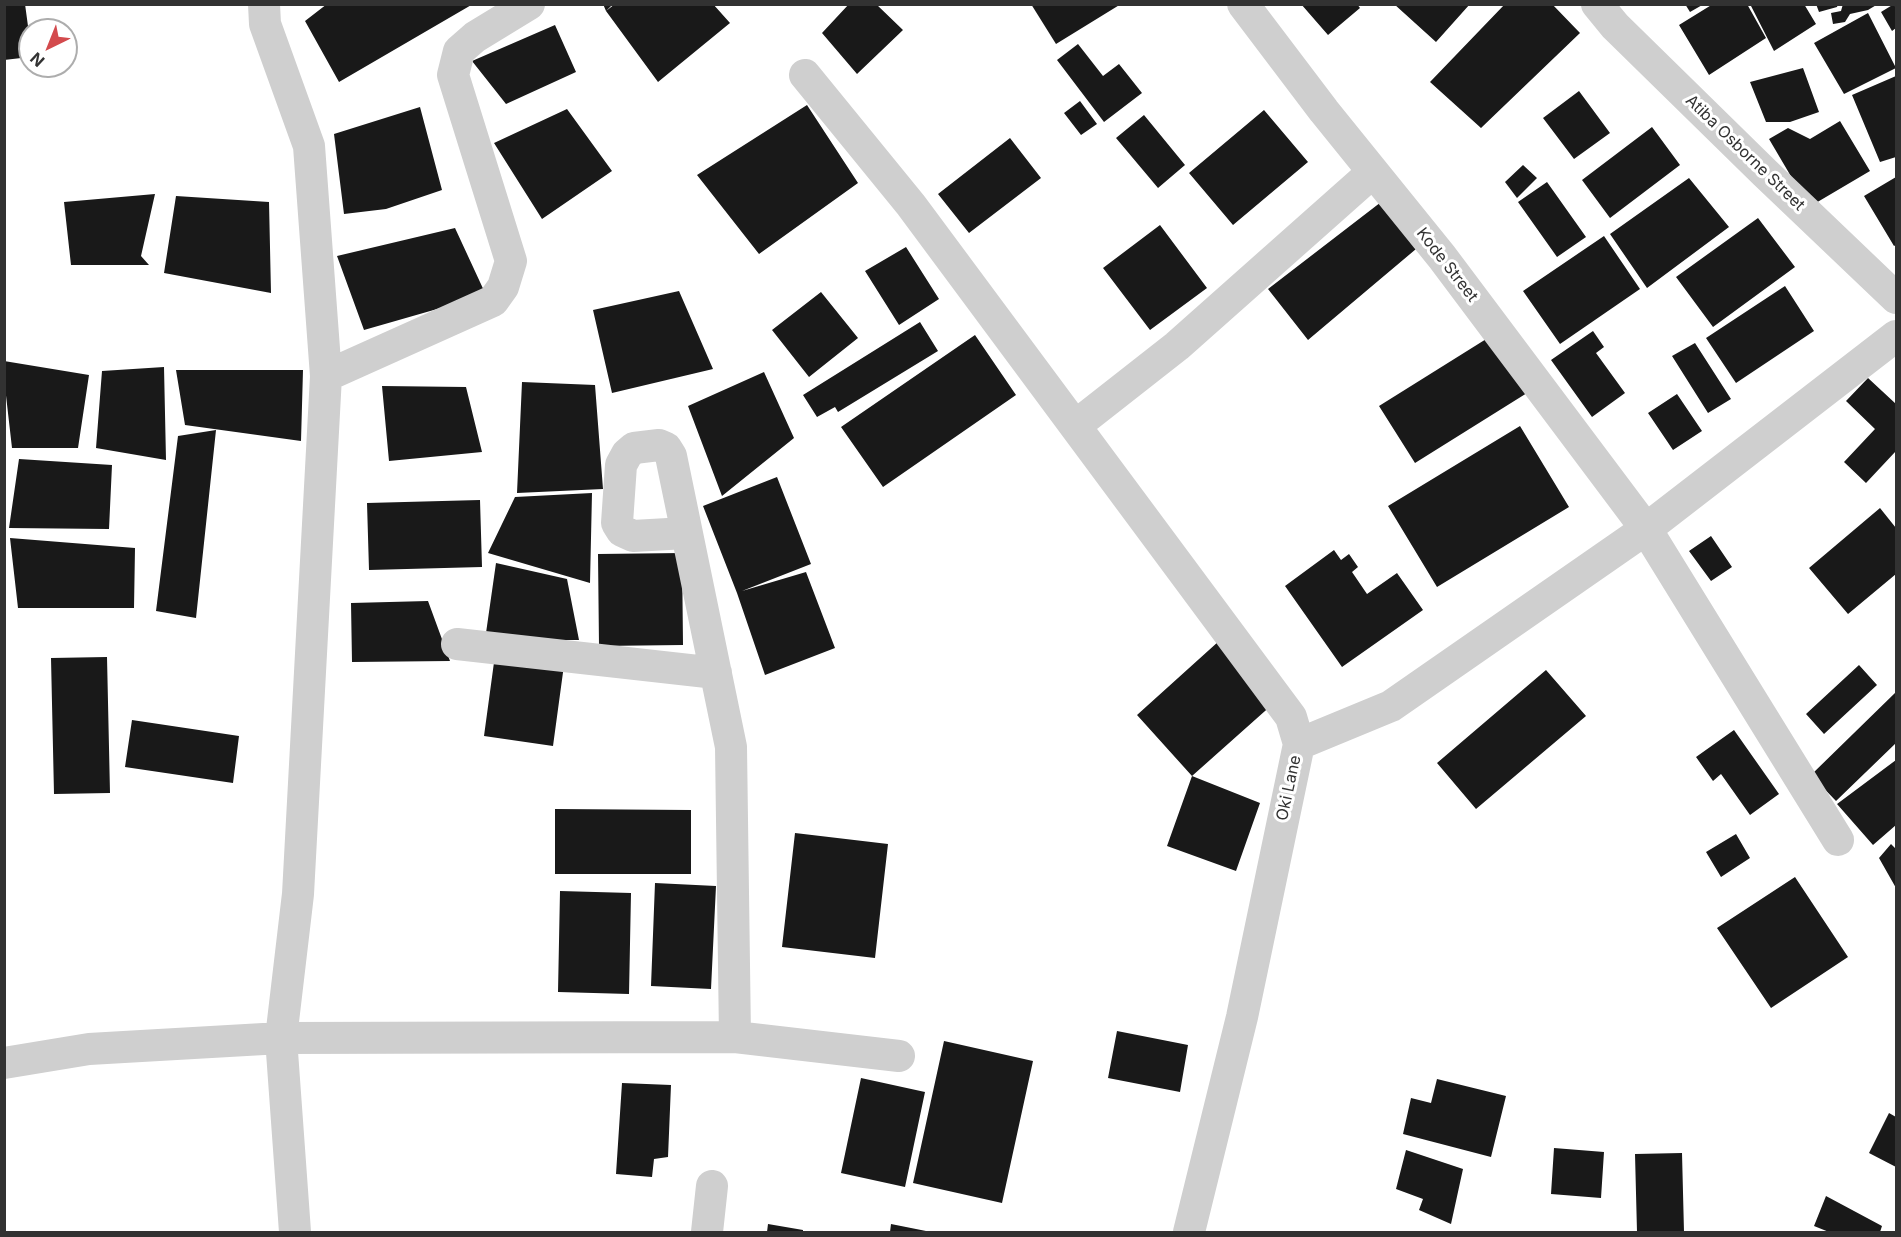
<!DOCTYPE html>
<html>
<head>
<meta charset="utf-8">
<style>
  body { margin:0 }
  #map { position:relative; width:1901px; height:1237px; overflow:hidden; background:#fff; font-family:Inter,sans-serif }
  canvas { display:block }
  .frame { position:absolute; inset:0; border:6px solid #323232; pointer-events:none }
  .north { position:absolute; left:18px; top:18px; width:60px; height:60px; box-sizing:border-box; background:#fff; border:2px solid #adadad; border-radius:50%; rotate:223deg; font-size:16px; font-weight:700; line-height:24px; text-align:center; color:#323232 }
  .north::after { content:''; display:block; margin:auto; width:21px; height:27px; background:#d34a4d; clip-path:polygon(50% 0,100% 100%,50% 72%,0 100%) }
</style>
</head>
<body>
<div id="map">
<canvas width="1901" height="1237"></canvas>
<div class="frame"></div>
<div class="north">N</div>
</div>
<script>
const ctx = document.querySelector('canvas').getContext('2d');
ctx.lineJoin = 'round';
function fill(path, color) { ctx.fillStyle = color; ctx.fill(path, 'evenodd'); }
const shape = rows => new Path2D(rows.map(r => 'M' + r).join(''));
function trace(path, color, width, dash) { ctx.strokeStyle = color; ctx.lineWidth = width; ctx.lineCap = dash ? 'butt' : 'round'; ctx.setLineDash(dash || []); ctx.stroke(path); }
function drawText(font, color, halo, rows, align = 'center') {
  ctx.font = font + ' Inter,sans-serif'; ctx.lineWidth = 6; ctx.setLineDash([]); ctx.textBaseline = 'middle'; ctx.strokeStyle = halo; ctx.fillStyle = color; for (const [text, x, y, turn = 0] of rows) {
    ctx.save(); ctx.translate(x, y); ctx.rotate((+turn || 0) * Math.PI / 180); ctx.textAlign = isNaN(turn) ? turn : align; if (halo) ctx.strokeText(text, 0, 0); ctx.fillText(text, 0, 0); ctx.restore();
  }
}
const building = shape([
  [4,4,25,4,30,41,30,57,4,60],
  [327,4,473,4,339,82,305,21],
  [603,4,613,4,606,11],
  [615,4,713,4,730,23,658,82,606,11],
  [849,4,876,4,903,30,857,74,822,33],
  [1031,4,1121,4,1056,44],
  [1301,4,1357,4,1360,8,1328,35],
  [1394,4,1470,4,1436,42],
  [1505,4,1552,4,1580,33,1481,128,1430,82],
  [1685,4,1704,4,1690,12],
  [1713,4,1747,4,1766,38,1709,75,1679,25],
  [1750,4,1804,4,1816,24,1774,51],
  [1816,4,1838,4,1837,7,1819,12],
  [1843,4,1878,4,1868,10,1850,14,1845,22,1833,24,1831,13,1841,11],
  [1894,4,1896,9,1896,28,1892,31,1881,12],
  [1868,13,1896,68,1844,94,1814,43],
  [555,25,576,72,506,104,472,61],
  [1078,44,1103,76,1119,64,1142,93,1104,122,1057,60],
  [1803,68,1819,112,1790,122,1766,122,1750,82],
  [1896,76,1896,157,1880,162,1852,95],
  [1579,91,1610,133,1574,159,1543,118],
  [1080,101,1097,124,1081,135,1064,113],
  [807,105,858,183,759,254,697,175],
  [420,107,442,190,386,209,344,214,334,134],
  [567,109,612,171,542,219,494,143],
  [1264,110,1308,162,1233,225,1189,173],
  [1144,115,1185,165,1158,188,1116,138],
  [1840,121,1870,171,1809,207,1769,139,1788,128,1810,139],
  [1652,127,1680,165,1610,218,1582,180],
  [1010,138,1041,178,969,233,938,194],
  [1523,165,1537,178,1517,198,1505,182],
  [1896,177,1896,245,1894,246,1864,196],
  [1689,178,1729,227,1647,288,1610,234],
  [1547,182,1586,237,1557,257,1518,202],
  [155,194,141,256,149,265,71,265,64,202],
  [176,196,269,202,271,293,164,273],
  [1385,199,1416,249,1308,340,1268,289],
  [1758,218,1795,267,1713,327,1676,277],
  [1160,225,1207,288,1150,330,1103,268],
  [455,228,486,295,364,330,337,256],
  [1604,236,1640,289,1560,344,1523,291],
  [906,247,939,299,899,325,865,271],
  [1785,286,1814,331,1736,383,1706,338],
  [679,291,713,369,612,393,593,310],
  [821,292,858,338,809,377,772,330],
  [920,322,938,351,838,412,835,407,817,417,803,395],
  [1593,331,1604,347,1596,353,1625,393,1592,417,1551,360],
  [975,335,1016,395,883,487,841,427],
  [1491,336,1527,393,1415,463,1379,406],
  [1695,343,1731,399,1708,413,1672,356],
  [4,361,89,375,78,448,12,448,4,378],
  [164,367,166,460,96,448,102,371],
  [176,370,303,370,301,441,185,425],
  [764,372,794,438,722,496,688,406],
  [1868,378,1896,404,1896,451,1866,483,1844,462,1875,429,1846,401],
  [522,382,595,385,603,489,517,493],
  [382,386,466,387,482,452,389,461],
  [1677,394,1702,431,1673,450,1648,413],
  [1520,426,1569,507,1437,587,1388,506],
  [216,430,196,618,156,611,178,436],
  [19,459,112,465,109,529,9,528],
  [777,477,811,564,742,591,806,572,835,648,765,675,737,593,703,506],
  [592,493,590,583,488,553,515,497],
  [480,500,482,567,369,570,367,503],
  [1880,508,1896,528,1896,574,1848,614,1809,568],
  [1711,536,1732,567,1711,581,1689,551],
  [10,538,135,548,134,608,18,608],
  [1334,550,1341,560,1349,554,1358,567,1352,572,1367,594,1397,573,1423,610,1342,667,1285,586],
  [682,553,683,645,599,646,598,554],
  [496,563,567,579,579,640,485,640],
  [428,601,450,661,352,662,351,603],
  [1219,641,1274,703,1192,776,1260,803,1236,871,1167,846,1192,776,1137,715],
  [495,655,564,665,553,746,484,736],
  [107,657,110,793,54,794,51,658],
  [1859,665,1877,685,1824,734,1806,714],
  [1546,670,1586,716,1476,809,1437,763],
  [1896,692,1896,743,1836,801,1811,775],
  [132,720,239,736,233,783,125,767],
  [1734,730,1779,794,1750,815,1721,774,1713,781,1696,757],
  [1896,760,1896,825,1873,845,1837,804],
  [555,809,691,810,691,874,555,874],
  [795,833,888,844,875,958,782,947],
  [1736,834,1750,858,1721,877,1706,852],
  [1891,844,1896,849,1896,888,1879,858],
  [1795,877,1848,957,1771,1008,1717,928],
  [655,883,716,886,711,989,651,986],
  [560,891,631,893,629,994,558,992],
  [1117,1031,1188,1045,1180,1092,1108,1078],
  [944,1041,1033,1061,1002,1203,913,1183],
  [861,1078,925,1092,905,1187,841,1173],
  [1437,1079,1506,1096,1491,1157,1403,1134,1411,1098,1431,1103],
  [622,1083,671,1085,668,1157,654,1159,652,1177,616,1174],
  [1889,1113,1896,1117,1896,1167,1869,1153],
  [1554,1148,1604,1152,1601,1198,1551,1194],
  [1406,1150,1463,1169,1451,1224,1419,1210,1423,1199,1396,1189],
  [1682,1153,1684,1232,1637,1232,1635,1154],
  [1826,1196,1882,1226,1880,1232,1829,1232,1814,1226],
  [768,1224,803,1230,803,1232,767,1232],
  [891,1224,926,1231,926,1232,890,1232]
]);
const minor = shape([
  [264,4,265,24,309,146,326,376,298,894,281,1038,295,1232],
  [1243,4,1324,111,1442,257,1646,529,1838,840],
  [1597,4,1615,26,1765,173,1896,298],
  [805,75,911,205,1075,426],
  [326,376,493,301,503,287,511,261,453,75,459,51,475,37,529,4],
  [686,533,633,536,622,531,617,523,621,465,627,454,634,448,659,445,666,448,671,456,731,747,735,1037],
  [457,644,716,673],
  [1299,744,1391,706,1646,529,1896,336],
  [4,1063,89,1049,281,1038,735,1037,899,1056],
  [707,1232,712,1186],
  [1189,1232,1242,1017,1299,744,1291,717,1075,426,1177,346,1373,172]
]);
const streetNames = [
  ["Atiba Osborne Street",1745,153,44],
  ["Kode Street",1447,265,52],
  ["Oki Lane",1289,788,-78]
];
fill(building, '#191919');
trace(minor, '#cfcfcf', 32);
drawText('16px', '#323232', '#fff', streetNames);
</script>
</body>
</html>
